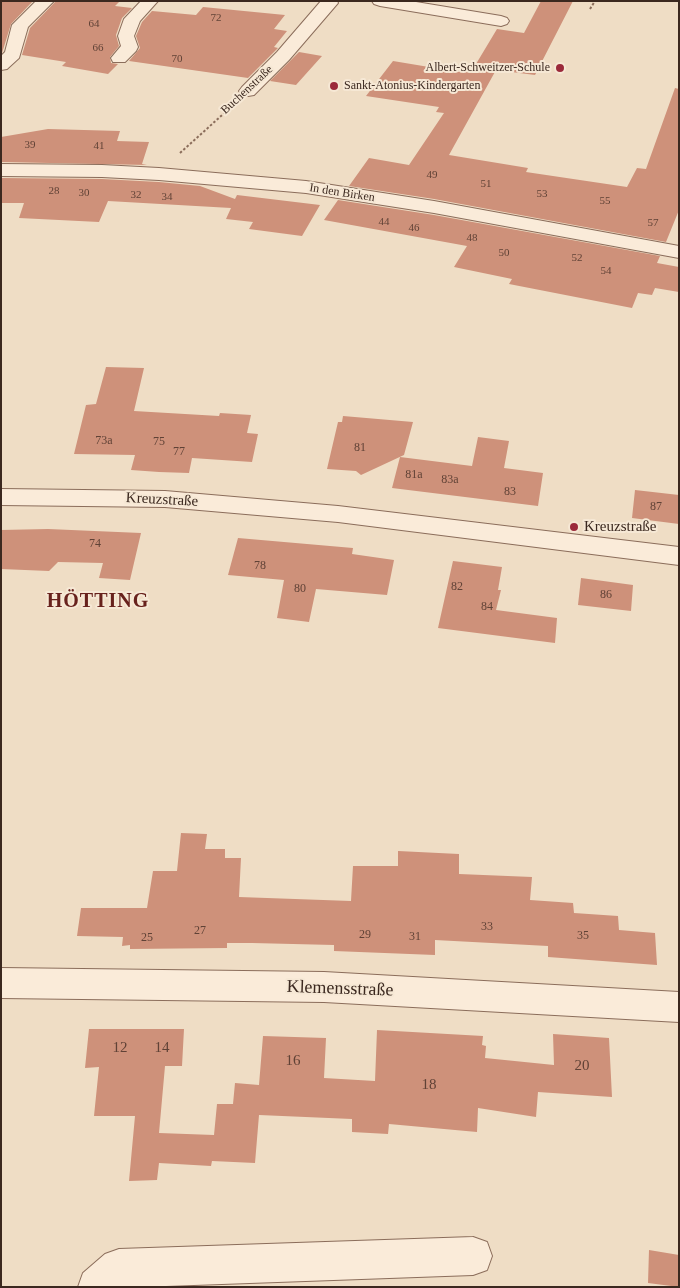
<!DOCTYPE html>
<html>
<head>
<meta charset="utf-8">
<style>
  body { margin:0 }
  #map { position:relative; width:680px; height:1288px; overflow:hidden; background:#efddc5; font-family:Georgia,serif }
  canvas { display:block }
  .frame { position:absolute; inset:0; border:2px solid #3b281f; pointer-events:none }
</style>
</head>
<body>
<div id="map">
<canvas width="680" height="1288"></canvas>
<div class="frame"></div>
</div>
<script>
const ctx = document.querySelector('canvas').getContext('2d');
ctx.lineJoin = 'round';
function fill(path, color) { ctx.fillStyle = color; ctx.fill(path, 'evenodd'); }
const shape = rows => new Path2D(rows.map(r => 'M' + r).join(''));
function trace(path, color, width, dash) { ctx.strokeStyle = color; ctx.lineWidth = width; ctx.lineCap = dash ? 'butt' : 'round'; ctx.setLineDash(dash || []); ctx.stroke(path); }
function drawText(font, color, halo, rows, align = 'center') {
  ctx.font = font + ' Georgia,serif'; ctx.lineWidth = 4; ctx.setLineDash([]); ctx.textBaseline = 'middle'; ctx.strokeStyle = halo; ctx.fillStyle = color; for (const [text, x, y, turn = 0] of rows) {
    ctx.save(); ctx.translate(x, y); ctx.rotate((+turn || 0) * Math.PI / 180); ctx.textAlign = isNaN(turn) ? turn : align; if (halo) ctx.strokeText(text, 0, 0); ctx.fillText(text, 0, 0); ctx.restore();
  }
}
const building = shape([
  [1,1,33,1,11,24,2,53],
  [56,1,120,1,115,6,132,8,122,18,116,35,119,46,110,57,111,63,118,64,108,74,62,66,66,62,22,55,30,28],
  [541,1,573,1,535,75,496,70,449,155,528,168,526,172,627,187,637,168,646,169,675,88,679,89,679,210,666,242,434,199,349,186,369,158,409,165,444,113,436,112,439,107,366,96,393,61,459,72,462,68,473,69,497,29,524,33],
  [203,7,285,15,274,29,287,31,274,47,278,48,248,78,129,61,140,48,136,36,142,22,152,11,196,15],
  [299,52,322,56,296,85,270,81],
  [48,129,120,131,117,141,149,142,142,164,147,165,1,162,1,137],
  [1,178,102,179,159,182,200,186,235,199,237,195,320,205,302,236,249,229,253,222,226,219,231,208,108,201,99,222,19,218,24,203,1,203],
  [338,200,434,215,660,256,657,263,679,267,679,292,655,288,652,295,638,293,632,308,509,284,512,279,454,267,467,246,324,220],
  [106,367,144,368,134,411,219,416,220,413,251,415,247,433,258,434,252,462,192,458,189,473,159,472,131,470,135,455,74,454,86,405,96,404],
  [343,416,413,422,404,455,361,475,356,471,327,469,338,422,342,422],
  [478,437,509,441,504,468,543,473,538,506,392,488,400,457,472,466],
  [635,490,679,495,679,524,632,518],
  [48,529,141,533,130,580,99,578,103,563,58,562,49,571,1,569,1,530],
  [238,538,353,548,352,554,394,560,387,595,316,589,309,622,277,618,284,580,228,575],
  [453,561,502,567,498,590,501,590,496,610,557,618,555,643,438,628],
  [581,578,633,585,631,611,578,605],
  [181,833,207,834,205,849,225,849,225,858,241,858,239,897,351,901,353,866,398,866,398,851,459,854,459,874,532,877,530,900,573,903,574,913,618,916,619,930,655,933,657,965,548,957,548,946,435,940,435,955,334,951,334,945,252,943,227,943,227,948,130,949,130,945,122,946,123,937,77,936,81,908,147,908,153,871,177,871],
  [89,1029,184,1029,182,1066,165,1066,159,1133,214,1135,217,1104,233,1104,235,1083,259,1085,263,1036,326,1038,324,1078,375,1081,377,1030,483,1036,482,1045,486,1046,485,1058,554,1065,553,1034,609,1038,612,1097,538,1092,536,1117,478,1108,477,1132,389,1124,388,1134,352,1132,352,1119,259,1115,255,1163,212,1161,211,1166,159,1163,157,1180,129,1181,135,1116,94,1116,99,1067,85,1068],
  [649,1250,679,1255,679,1287,648,1283]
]);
const path = shape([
  [590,9,595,1],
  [180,153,231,107]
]);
const minor = shape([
  [36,1,54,1,28,27,19,58,7,69,1,70,1,56,5,52,12,25,36,1],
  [141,1,158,1,140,21,134,36,138,47,136,51,125,62,113,62,111,58,121,46,118,36,124,19,141,1],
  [321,1,337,1,338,3,289,60,254,95,248,96,242,95,239,91,242,87,277,52,321,1],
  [372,1,410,1,501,16,507,18,509,21,507,24,501,26,380,6,374,4,372,1],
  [1,164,102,165,159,168,306,181,434,201,679,246,679,258,434,213,306,193,159,180,102,177,1,176,1,164],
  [1,489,165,491,338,506,679,547,679,565,338,522,165,507,1,505,1,489],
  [1,968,324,972,679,992,679,1022,324,1002,1,998,1,968],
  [473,1237,487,1242,492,1256,487,1270,473,1275,138,1287,78,1287,83,1273,105,1254,119,1249,473,1237]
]);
const markers = [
  [560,68,5,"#9b293a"],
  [334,86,5,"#9b293a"],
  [574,527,5,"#9b293a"]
];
const farNumbernames = [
  ["72",216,18],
  ["64",94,24],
  ["66",98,48],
  ["70",177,59],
  ["39",30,145],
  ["41",99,146],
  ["49",432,175],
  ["51",486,184],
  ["28",54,191],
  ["30",84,193],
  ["53",542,194],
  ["32",136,195],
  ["34",167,197],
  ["55",605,201],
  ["44",384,222],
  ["57",653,223],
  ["46",414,228],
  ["48",472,238],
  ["50",504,253],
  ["52",577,258],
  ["54",606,271]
];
const farPoinames = [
  ["Albert-Schweitzer-Schule",550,68],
  ["Sankt-Atonius-Kindergarten",344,86,"left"]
];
const farStreetnames = [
  ["Buchenstraße",247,90,-43],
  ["In den Birken",342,193,9]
];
const numberNames = [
  ["73a",104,441],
  ["75",159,442],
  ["81",360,448],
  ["77",179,452],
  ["81a",414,475],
  ["83a",450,480],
  ["83",510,492],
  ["87",656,507],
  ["74",95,544],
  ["78",260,566],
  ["82",457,587],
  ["80",300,589],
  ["86",606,595],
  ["84",487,607],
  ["33",487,927],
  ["27",200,931],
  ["29",365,935],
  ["35",583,936],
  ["31",415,937],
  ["25",147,938]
];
const streetNames = [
  ["Kreuzstraße",162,500,3]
];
const poiNames = [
  ["Kreuzstraße",584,527]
];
const nearNumbernames = [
  ["12",120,1048],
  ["14",162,1048],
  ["16",293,1061],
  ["20",582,1066],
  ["18",429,1085]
];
const nearStreetnames = [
  ["Klemensstraße",340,989,2]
];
const districtNames = [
  ["HÖTTING",98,602]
];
fill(building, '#ce917a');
trace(minor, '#8b6d5b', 2);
trace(path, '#8b6d5b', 2, [2.5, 2]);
fill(minor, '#faebd9');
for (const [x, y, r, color] of markers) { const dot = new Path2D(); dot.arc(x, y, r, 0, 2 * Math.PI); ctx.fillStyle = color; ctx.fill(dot); trace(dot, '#f6e8d5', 2); }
drawText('11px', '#604236', null, farNumbernames);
drawText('12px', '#3b281f', '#f6e8d5', farPoinames, 'right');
drawText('12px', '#3b281f', '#f6e8d5', farStreetnames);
drawText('12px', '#604236', null, numberNames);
drawText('15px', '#3b281f', '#f6e8d5', streetNames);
drawText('15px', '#3b281f', '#f6e8d5', poiNames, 'left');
drawText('15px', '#604236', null, nearNumbernames);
drawText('18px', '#3b281f', '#f6e8d5', nearStreetnames);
ctx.letterSpacing = '1px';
drawText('bold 20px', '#68221d', '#f6e8d5', districtNames);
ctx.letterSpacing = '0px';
</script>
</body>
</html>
